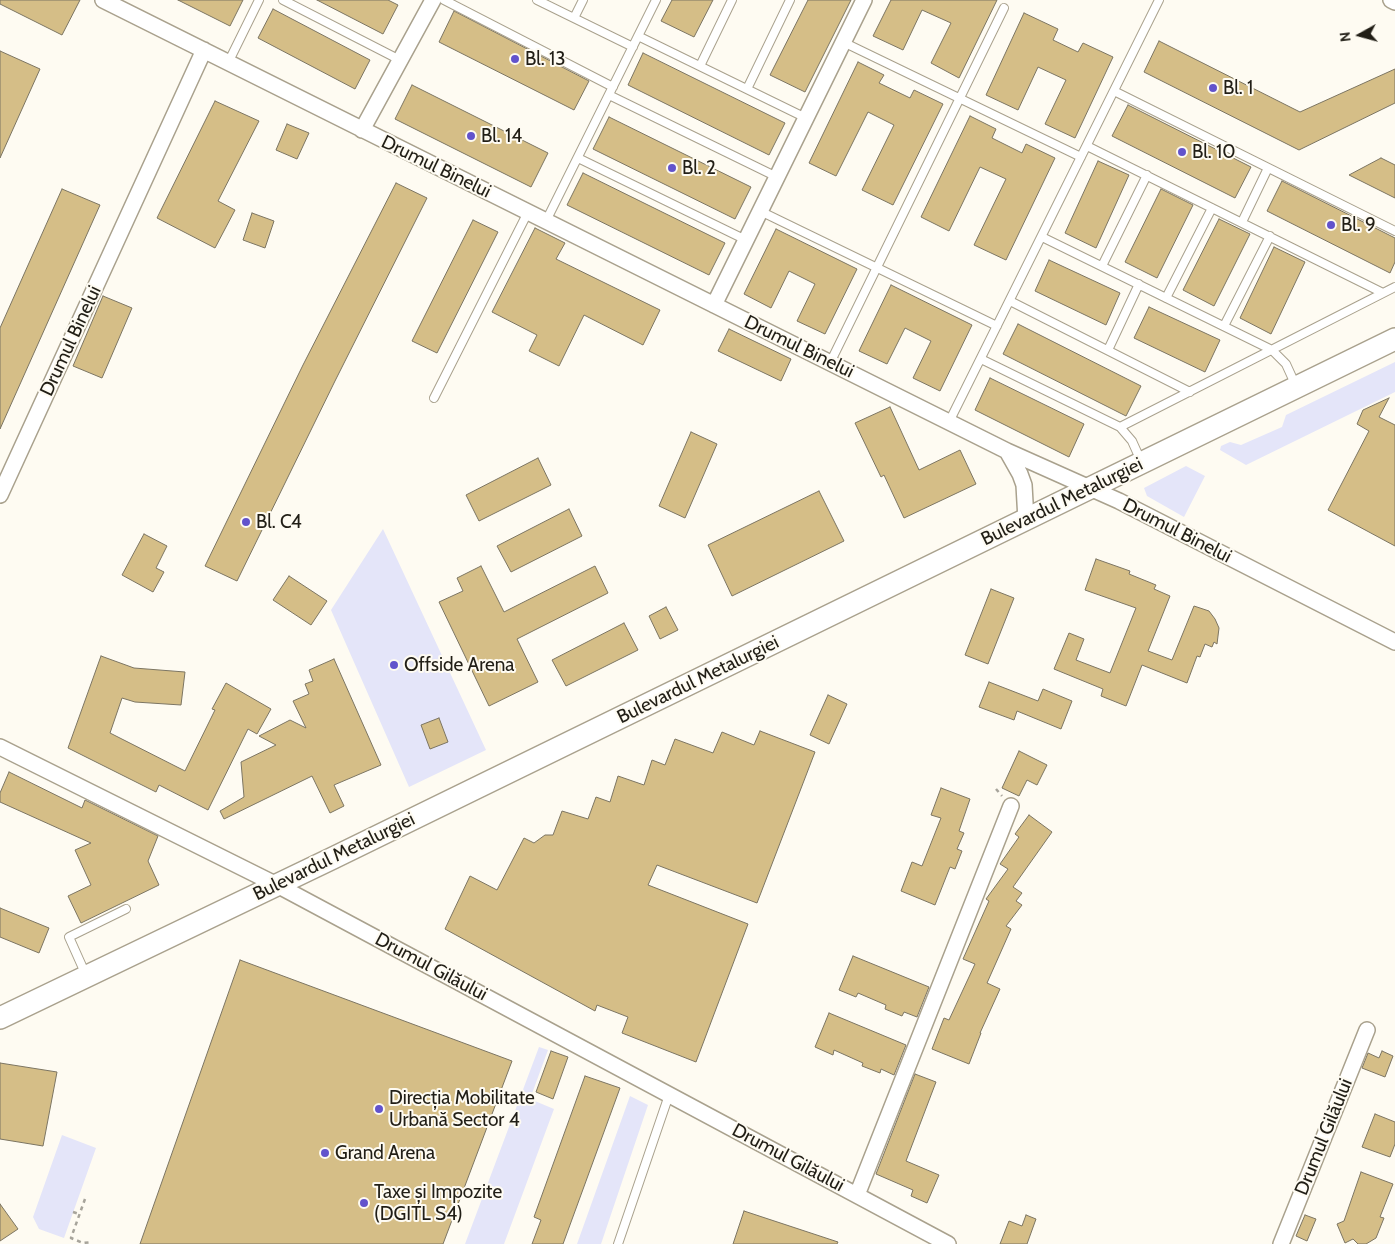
<!DOCTYPE html>
<html>
<head>
<meta charset="utf-8">
<style>
  body { margin:0 }
  #map { position:relative; width:1395px; height:1244px; overflow:hidden; background:#fefbf2; font-family:Cabin,sans-serif }
  canvas { display:block }
  .north { position:absolute; left:1335px; top:10px; width:50px; height:50px; -webkit-text-stroke:4px #fefbf2; paint-order:stroke; rotate:263deg; font-size:14px; font-weight:700; line-height:20px; text-align:center; color:#211e16 }
  .north::after { content:''; display:block; margin:auto; width:18px; height:22px; background:#211e16; clip-path:polygon(50% 0,100% 100%,50% 72%,0 100%) }
</style>
</head>
<body>
<div id="map">
<canvas width="1395" height="1244"></canvas>
<div class="north">N</div>
</div>
<script>
const ctx = document.querySelector('canvas').getContext('2d');
ctx.lineJoin = 'round';
function fill(path, color) { ctx.fillStyle = color; ctx.fill(path, 'evenodd'); }
const shape = rows => new Path2D(rows.map(r => 'M' + r).join(''));
function trace(path, color, width, dash) { ctx.strokeStyle = color; ctx.lineWidth = width; ctx.lineCap = dash ? 'butt' : 'round'; ctx.setLineDash(dash || []); ctx.stroke(path); }
function drawText(font, color, halo, rows, align = 'center') {
  ctx.font = font + ' Cabin,sans-serif'; ctx.lineWidth = 4; ctx.setLineDash([]); ctx.textBaseline = 'middle'; ctx.strokeStyle = halo; ctx.fillStyle = color; for (const [text, x, y, turn = 0] of rows) {
    ctx.save(); ctx.translate(x, y); ctx.rotate((+turn || 0) * Math.PI / 180); ctx.textAlign = isNaN(turn) ? turn : align; if (halo) ctx.strokeText(text, 0, 0); ctx.fillText(text, 0, 0); ctx.restore();
  }
}
const green = shape([
  [1395,362,1395,392,1246,465,1220,450,1221,446,1230,442,1241,445,1282,427,1286,415],
  [1186,466,1205,476,1184,517,1147,496,1144,488],
  [383,529,486,750,409,787,331,610],
  [539,1047,548,1050,530,1099,554,1109,504,1244,465,1244],
  [630,1096,648,1105,601,1244,577,1244],
  [62,1135,96,1148,64,1238,39,1229,33,1217]
]);
const building = shape([
  [0,0,80,0,62,35,0,4,0,0],
  [178,0,243,0,230,26,178,0],
  [317,0,388,0,398,5,383,34,317,0],
  [672,0,713,0,694,37,661,21,672,0],
  [808,0,851,0,805,92,770,75,808,0],
  [891,0,997,0,959,78,931,63,951,23,922,10,903,50,873,36,891,0],
  [273,9,370,60,355,89,258,38,273,9],
  [454,11,589,81,574,110,439,42,454,11],
  [1024,13,1058,29,1053,40,1078,52,1083,43,1113,57,1075,138,1045,124,1066,80,1038,67,1018,110,986,95,1024,13],
  [1159,41,1300,112,1395,69,1395,103,1299,150,1144,72,1159,41],
  [0,51,40,69,0,158,0,51],
  [643,53,785,123,769,155,628,85,643,53],
  [858,62,884,75,879,83,910,98,914,90,943,104,893,205,862,190,894,125,868,112,836,176,809,163,858,62],
  [412,85,548,153,531,187,395,119,412,85],
  [215,101,259,121,218,201,235,210,215,248,157,218,215,101],
  [1128,105,1251,167,1235,198,1112,136,1128,105],
  [970,116,996,129,992,138,1022,153,1026,144,1055,158,1006,260,974,245,1006,179,980,167,949,231,921,217,970,116],
  [609,117,751,187,735,219,593,149,609,117],
  [287,124,309,133,297,159,276,150,287,124],
  [1381,158,1395,165,1395,198,1349,175,1381,158],
  [1098,161,1129,175,1096,248,1065,233,1098,161],
  [583,173,725,243,709,275,567,205,583,173],
  [1282,181,1395,238,1395,262,1390,273,1267,211,1282,181],
  [396,183,427,198,335,381,237,581,205,566,303,365,396,183],
  [62,189,100,205,0,429,0,328,62,189],
  [1161,189,1193,205,1157,278,1125,262,1161,189],
  [252,213,274,221,265,248,243,240,252,213],
  [1219,219,1250,234,1214,306,1183,290,1219,219],
  [473,220,498,232,437,353,412,341,473,220],
  [535,228,565,243,556,259,660,310,643,345,584,315,559,366,529,351,537,335,492,312,535,228],
  [776,229,857,269,825,334,797,321,815,284,789,271,771,308,744,294,776,229],
  [1274,247,1305,262,1271,334,1240,318,1274,247],
  [1049,260,1120,293,1106,325,1035,291,1049,260],
  [891,285,972,325,940,391,913,378,931,341,905,328,887,364,859,351,891,285],
  [103,296,132,308,102,378,73,366,103,296],
  [1149,307,1220,340,1205,372,1134,338,1149,307],
  [1018,324,1141,386,1126,416,1003,354,1018,324],
  [729,329,791,359,781,381,718,351,729,329],
  [990,378,1084,424,1069,457,975,410,990,378],
  [1389,398,1379,417,1395,425,1395,546,1328,510,1369,431,1357,424,1363,410,1389,398],
  [890,407,919,470,960,450,976,484,904,518,884,475,881,477,855,423,890,407],
  [691,432,717,444,685,518,659,506,691,432],
  [538,458,551,485,479,521,466,495,538,458],
  [819,491,844,541,732,596,708,545,819,491],
  [569,509,582,536,511,572,497,546,569,509],
  [144,534,167,546,156,568,164,572,153,592,122,575,144,534],
  [1096,559,1130,571,1129,574,1156,585,1154,589,1170,596,1148,651,1172,660,1194,606,1209,611,1215,619,1219,628,1217,644,1214,642,1212,647,1205,644,1200,657,1197,656,1187,683,1142,665,1126,706,1101,696,1103,689,1054,669,1069,633,1084,639,1076,660,1110,673,1136,608,1085,590,1096,559],
  [481,566,504,612,595,566,608,593,517,639,538,682,489,706,439,602,463,591,457,578,481,566],
  [289,576,327,601,311,625,273,600,289,576],
  [991,589,1014,598,988,664,965,655,991,589],
  [666,607,678,630,660,639,649,616,666,607],
  [624,623,638,650,566,686,552,660,624,623],
  [101,656,134,668,185,672,181,705,135,702,122,698,110,733,185,771,215,710,212,709,226,683,271,709,257,734,248,729,208,810,159,785,156,792,68,748,101,656],
  [334,659,381,765,334,785,344,806,330,813,312,776,224,819,220,811,244,797,241,762,276,745,259,736,290,720,306,728,293,701,309,694,305,684,313,681,309,670,334,659],
  [989,682,1038,701,1043,689,1072,701,1061,729,1017,711,1014,720,979,707,989,682],
  [828,695,847,704,829,744,810,735,828,695],
  [439,718,448,742,430,749,421,725,439,718],
  [760,731,815,752,757,903,657,865,648,885,748,924,696,1062,622,1033,628,1017,597,1005,595,1011,445,929,470,876,497,890,524,838,534,843,545,835,553,835,562,811,588,819,596,797,610,802,618,776,644,785,652,760,665,765,675,739,713,753,722,732,754,745,760,731],
  [1019,751,1047,765,1037,785,1027,780,1019,796,1002,788,1019,751],
  [9,772,82,808,85,800,158,836,148,861,159,885,81,923,68,896,91,885,75,850,91,843,0,802,0,793,9,772],
  [941,788,970,799,959,831,964,833,957,849,962,851,955,869,950,867,935,905,901,891,912,862,922,866,941,818,931,815,941,788],
  [1029,815,1052,832,1013,887,1022,893,1016,901,1022,905,1006,926,1011,929,987,983,1000,989,980,1033,981,1033,969,1064,932,1049,944,1018,949,1020,975,964,963,959,989,901,986,899,1008,869,1000,864,1019,837,1015,834,1029,815],
  [0,908,49,928,39,953,0,937,0,908],
  [853,956,929,987,917,1017,904,1012,902,1016,885,1009,886,1005,858,993,856,997,839,990,853,956],
  [240,960,512,1061,443,1244,140,1244,240,960],
  [829,1013,906,1045,894,1075,881,1069,880,1073,862,1066,863,1063,834,1050,833,1055,815,1047,829,1013],
  [551,1051,568,1057,553,1099,536,1092,551,1051],
  [1382,1051,1393,1056,1385,1077,1362,1068,1368,1053,1379,1058,1382,1051],
  [0,1063,57,1072,43,1146,0,1139,0,1063],
  [915,1074,936,1082,906,1161,939,1175,927,1203,911,1196,913,1190,876,1174,915,1074],
  [585,1076,620,1088,563,1244,532,1244,541,1220,534,1217,585,1076],
  [1375,1114,1395,1122,1395,1144,1390,1157,1362,1147,1375,1114],
  [1361,1172,1393,1184,1380,1217,1384,1218,1376,1238,1366,1244,1358,1244,1353,1239,1345,1243,1337,1224,1344,1221,1361,1172],
  [0,1204,18,1229,0,1241,0,1204],
  [744,1211,838,1242,837,1244,733,1244,744,1211],
  [1026,1215,1036,1219,1027,1244,1000,1244,1009,1221,1022,1226,1026,1215],
  [1305,1215,1316,1219,1307,1241,1296,1236,1305,1215]
]);
const path = shape([
  [996,789,1002,796],
  [85,1199,71,1238,83,1243,92,1242],
  [73,1212,79,1214]
]);
const lane = shape([
  [283,0,400,60],
  [444,0,613,87],
  [537,0,633,47],
  [574,18,583,0],
  [638,36,806,118],
  [843,42,1081,157],
  [228,63,259,0],
  [700,66,732,0],
  [747,89,790,0],
  [1114,91,1395,231],
  [609,95,777,177],
  [1087,146,1383,293],
  [578,158,746,240],
  [760,211,997,326],
  [546,221,656,0],
  [1242,222,1268,168],
  [1042,237,1272,350,1286,364,1296,386],
  [1102,266,1147,175],
  [1166,298,1212,208],
  [1010,301,1190,392],
  [1224,326,1270,236],
  [1108,350,1139,284],
  [981,359,1120,427,1132,441,1141,461],
  [830,363,1004,8],
  [434,398,528,212],
  [949,422,1159,0],
  [1120,427,1395,287],
  [86,975,69,937,126,909],
  [618,1244,669,1095]
]);
const street = shape([
  [103,0,1007,451,1119,501,1395,642],
  [1391,0,1395,2],
  [362,130,433,0],
  [714,305,864,0],
  [1007,451,1020,474,1024,485,1026,520],
  [0,495,204,50],
  [0,747,277,885,948,1244],
  [857,1195,1011,806],
  [1281,1244,1367,1030]
]);
const secondary = shape([
  [0,1018,333,858,1395,339]
]);
const markers = [
  [515,59,5,"#6253cc"],
  [1213,88,5,"#6253cc"],
  [471,136,5,"#6253cc"],
  [1182,152,5,"#6253cc"],
  [672,168,5,"#6253cc"],
  [1331,225,5,"#6253cc"],
  [246,522,5,"#6253cc"],
  [394,665,5,"#6253cc"],
  [379,1109,5,"#6253cc"],
  [325,1153,5,"#6253cc"],
  [364,1203,5,"#6253cc"]
];
const poiNames = [
  ["Bl. 13",525,59],
  ["Bl. 1",1223,88],
  ["Bl. 14",481,136],
  ["Bl. 10",1192,152],
  ["Bl. 2",682,168],
  ["Bl. 9",1341,225],
  ["Bl. C4",256,522],
  ["Offside Arena",404,665],
  ["Direcția Mobilitate",389,1098],
  ["Urbană Sector 4",389,1120],
  ["Grand Arena",335,1153],
  ["Taxe și Impozite",374,1192],
  ["(DGITL S4)",374,1214]
];
const streetNames = [
  ["Drumul Binelui",436,167,26],
  ["Drumul Binelui",71,341,-65],
  ["Drumul Binelui",799,347,26],
  ["Bulevardul Metalurgiei",1062,502,-26],
  ["Drumul Binelui",1177,531,27],
  ["Bulevardul Metalurgiei",698,680,-26],
  ["Bulevardul Metalurgiei",334,857,-26],
  ["Drumul Gilăului",431,967,28],
  ["Drumul Gilăului",1324,1137,-68],
  ["Drumul Gilăului",788,1158,28]
];
fill(green, '#e4e5f9');
fill(building, '#d5be87');
trace(building, '#7c7562', 1);
trace(lane, '#a9a18d', 10);
trace(street, '#a9a18d', 18);
trace(secondary, '#a9a18d', 24);
trace(path, '#a7a49b', 2.5, [4, 4]);
trace(lane, '#fff', 8);
trace(street, '#fff', 15);
trace(secondary, '#fff', 21);
for (const [x, y, r, color] of markers) { const dot = new Path2D(); dot.arc(x, y, r, 0, 2 * Math.PI); ctx.fillStyle = color; ctx.fill(dot); trace(dot, '#fefbf2', 2); }
drawText('19px', '#211e16', '#fefbf2', poiNames, 'left');
drawText('19px', '#211e16', '#fefbf2', streetNames);
</script>
</body>
</html>
